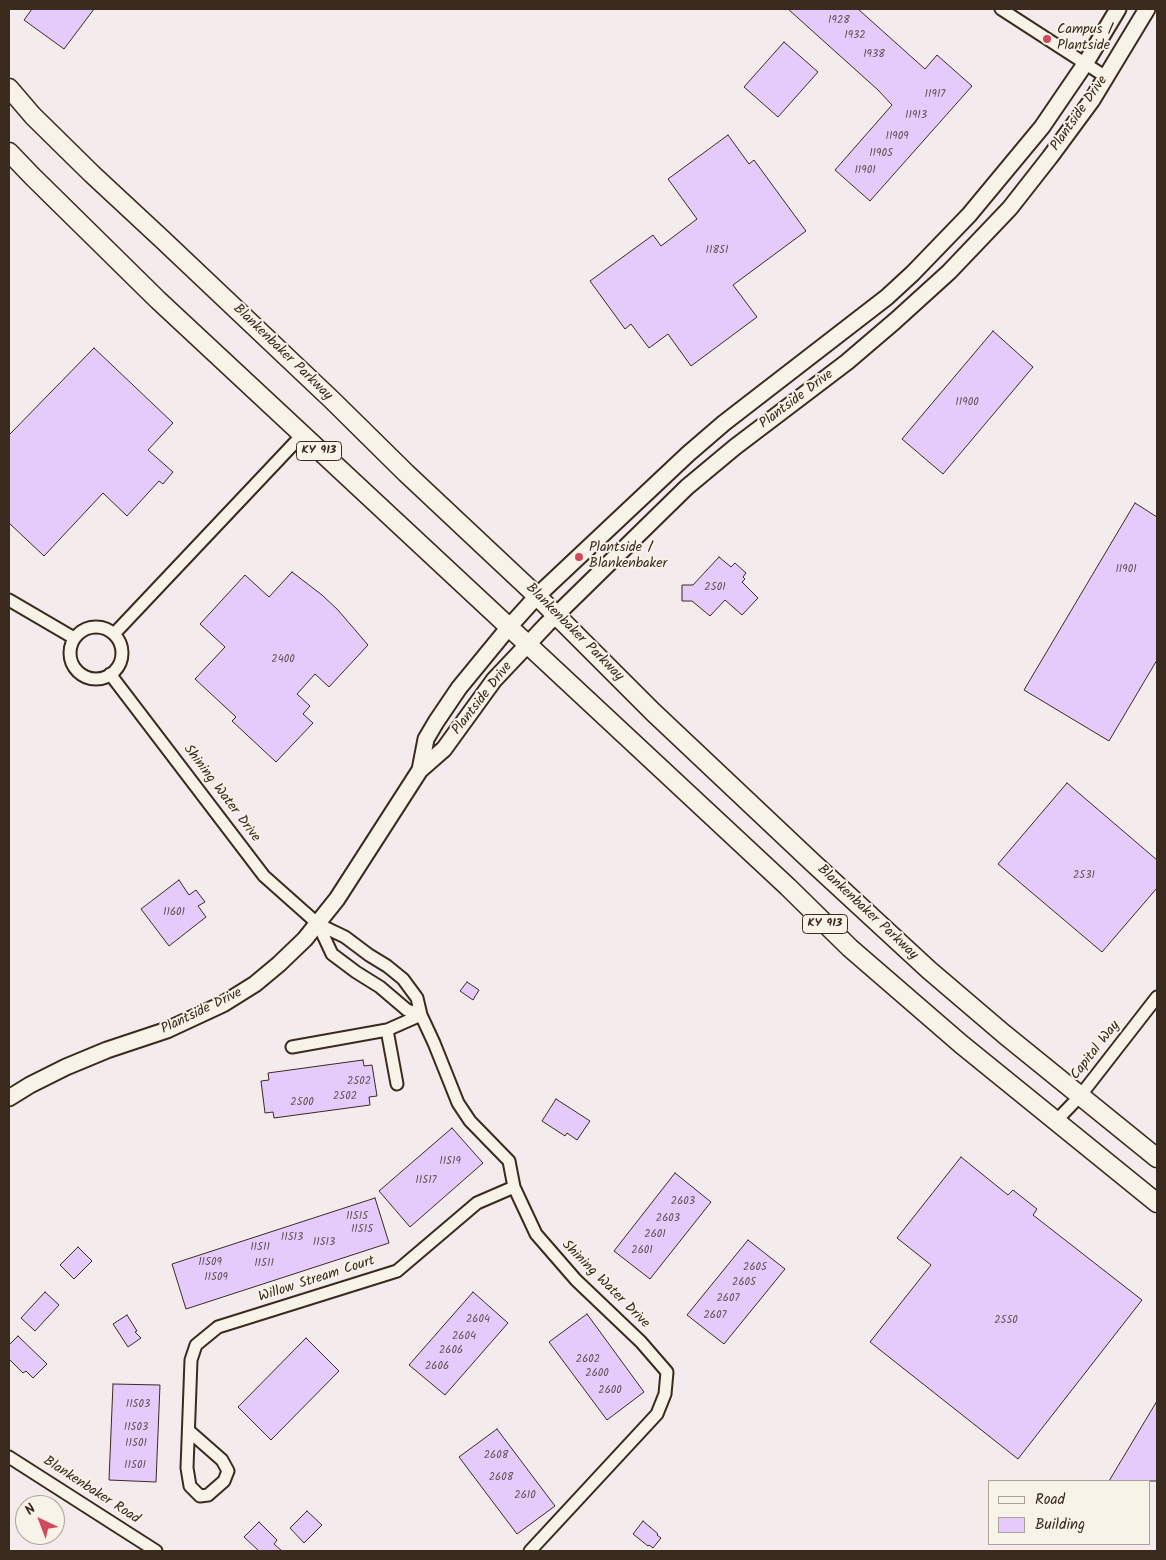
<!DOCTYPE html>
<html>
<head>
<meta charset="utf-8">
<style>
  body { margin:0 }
  #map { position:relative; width:1166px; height:1560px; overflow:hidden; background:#f3ebec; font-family:Kalam,sans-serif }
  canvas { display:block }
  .frame { position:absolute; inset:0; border:10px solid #3b2a1e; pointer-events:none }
  .legend { position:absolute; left:988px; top:1480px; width:162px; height:65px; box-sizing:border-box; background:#f7f3e8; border:1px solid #aca397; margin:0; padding:6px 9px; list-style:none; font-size:15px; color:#3b2a1e }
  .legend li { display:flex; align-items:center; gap:10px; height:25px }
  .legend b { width:25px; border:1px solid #aca397 }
  .north { position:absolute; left:15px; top:1495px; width:50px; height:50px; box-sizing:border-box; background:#f7f3e8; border:1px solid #aca397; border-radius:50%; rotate:317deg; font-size:14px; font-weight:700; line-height:20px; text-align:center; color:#3b2a1e }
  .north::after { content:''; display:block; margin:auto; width:18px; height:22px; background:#d1495b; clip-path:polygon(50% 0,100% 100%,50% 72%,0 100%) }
</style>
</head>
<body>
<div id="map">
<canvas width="1166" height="1560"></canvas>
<div class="frame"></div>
<ul class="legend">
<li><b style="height:6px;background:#f7f3e8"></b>Road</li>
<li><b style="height:14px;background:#e4cbfb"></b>Building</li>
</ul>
<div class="north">N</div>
</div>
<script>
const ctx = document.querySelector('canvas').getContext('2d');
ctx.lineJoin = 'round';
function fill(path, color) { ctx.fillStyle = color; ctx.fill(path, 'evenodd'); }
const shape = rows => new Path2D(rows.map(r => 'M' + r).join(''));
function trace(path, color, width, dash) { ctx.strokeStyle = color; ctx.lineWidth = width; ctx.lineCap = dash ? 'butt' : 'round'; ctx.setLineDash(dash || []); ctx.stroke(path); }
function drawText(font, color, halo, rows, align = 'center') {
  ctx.font = font + ' Kalam,sans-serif'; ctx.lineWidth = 4; ctx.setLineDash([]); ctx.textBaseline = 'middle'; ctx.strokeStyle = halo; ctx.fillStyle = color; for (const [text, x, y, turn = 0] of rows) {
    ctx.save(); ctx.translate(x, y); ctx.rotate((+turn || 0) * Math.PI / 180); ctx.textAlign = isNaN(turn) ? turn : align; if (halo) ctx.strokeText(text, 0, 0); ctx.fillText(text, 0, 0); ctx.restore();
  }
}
const building = shape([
  [32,9,94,9,64,49,24,20,32,9],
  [788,9,858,9,925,69,937,55,972,86,870,201,835,170,892,105,878,90,788,9],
  [784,42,818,72,778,117,744,87,784,42],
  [728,135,749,164,754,160,806,231,733,285,757,317,691,366,668,334,649,348,631,324,625,329,590,281,653,235,661,246,697,219,668,179,728,135],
  [993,331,1033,367,943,474,902,439,993,331],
  [94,348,173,423,148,450,173,472,163,484,159,481,127,516,103,493,44,556,9,523,9,435,94,348],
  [1135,503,1157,517,1157,660,1109,741,1024,690,1135,503],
  [719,557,731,567,735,563,746,573,743,577,745,579,742,582,758,598,742,615,725,600,710,616,692,601,682,601,682,585,693,585,719,557],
  [292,572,322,595,338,610,368,645,329,687,315,674,297,694,310,706,303,714,313,723,276,762,232,721,236,717,195,679,225,647,200,624,245,575,269,597,292,572],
  [1067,783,1157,860,1157,888,1102,952,998,864,1067,783],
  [179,880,189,895,196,890,205,902,198,906,206,917,169,946,141,909,179,880],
  [467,982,479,990,473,1000,460,991,467,982],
  [363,1060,364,1066,372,1065,377,1096,369,1097,370,1105,274,1118,273,1112,265,1113,261,1081,269,1080,268,1073,363,1060],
  [556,1099,590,1121,577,1140,567,1133,565,1136,542,1121,556,1099],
  [452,1128,483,1163,410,1227,379,1191,452,1128],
  [961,1157,1008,1195,1013,1190,1037,1209,1033,1215,1142,1300,1018,1459,870,1342,931,1265,897,1238,961,1157],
  [675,1173,711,1202,650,1279,614,1251,675,1173],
  [375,1198,389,1243,186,1309,172,1264,375,1198],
  [748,1240,785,1269,724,1344,687,1315,748,1240],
  [78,1247,92,1261,74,1279,60,1265,78,1247],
  [45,1292,59,1305,35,1331,21,1318,45,1292],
  [473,1292,508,1323,445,1395,409,1365,473,1292],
  [587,1314,644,1392,607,1420,549,1342,587,1314],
  [127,1315,137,1331,135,1332,141,1338,128,1347,113,1324,127,1315],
  [18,1336,47,1364,33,1378,26,1371,23,1373,9,1359,9,1345,18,1336],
  [306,1338,339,1371,271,1440,238,1407,306,1338],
  [113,1384,160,1385,156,1482,109,1480,113,1384],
  [1157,1401,1157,1481,1109,1481,1157,1401],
  [497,1429,555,1506,517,1534,459,1457,497,1429],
  [307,1511,322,1525,304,1543,290,1528,307,1511],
  [643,1521,658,1534,657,1535,661,1538,653,1548,649,1545,648,1546,633,1534,643,1521],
  [259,1522,277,1540,274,1544,282,1551,259,1551,244,1537,259,1522]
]);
const street = shape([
  [1001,9,1106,77],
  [9,600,74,638],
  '70 653a26 26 0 1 1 52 0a26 26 0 1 1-52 0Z',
  [114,634,302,435],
  [110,674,264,876,318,924,345,937,369,955,387,966,403,979,417,998,421,1015,434,1043,458,1103,470,1121,509,1161,514,1187,536,1234,576,1280,641,1342,667,1372,665,1394,657,1414,530,1551],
  [318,924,332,954,356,972,380,987,407,1010,421,1015],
  [292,1047,387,1030],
  [397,1084,387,1030,421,1015],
  [1056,1121,1080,1096,1157,997],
  [189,1431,222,1460,228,1471,224,1481,208,1495,200,1496,190,1486,187,1468,191,1360,196,1345,218,1327,397,1271,477,1203,514,1187],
  [9,1457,156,1551]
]);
const secondary = shape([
  [420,770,426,739,436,722,459,688,509,627,537,596,688,454,724,423,887,297,913,273,969,215,1042,127,1085,64,1118,9],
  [9,1098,30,1085,66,1067,107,1050,167,1030,223,1004,255,984,279,964,305,939,337,899,420,770,444,749,494,680,547,624,687,487,735,447,847,362,895,321,949,272,1010,208,1050,157,1092,100,1147,9]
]);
const primary = shape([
  [9,88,33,116,92,174,163,240,332,400,406,473,537,596,653,712,812,862,929,970,1004,1034,1157,1158],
  [9,152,32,176,158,300,788,887,850,948,961,1044,1157,1203]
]);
const markers = [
  [1047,39,5,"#d1495b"],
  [579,557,5,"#d1495b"]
];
const numberNames = [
  ["1928",839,21],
  ["1932",855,36],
  ["1938",874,55],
  ["11917",935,95],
  ["11913",916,116],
  ["11909",897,137],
  ["11905",881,154],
  ["11901",865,171],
  ["11851",717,251],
  ["11900",967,403],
  ["11901",1126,570],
  ["2501",715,588],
  ["2400",283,660],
  ["2531",1084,876],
  ["11601",174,913],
  ["2502",359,1082],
  ["2502",345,1097],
  ["2500",302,1103],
  ["11519",450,1162],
  ["11517",426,1181],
  ["2603",683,1202],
  ["11515",357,1217],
  ["2603",668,1219],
  ["11515",362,1230],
  ["2601",655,1235],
  ["11513",292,1238],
  ["11513",324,1243],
  ["11511",260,1248],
  ["2601",642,1251],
  ["11509",210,1263],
  ["11511",264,1264],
  ["2605",755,1268],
  ["11509",216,1278],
  ["2605",744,1283],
  ["2607",728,1299],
  ["2607",715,1316],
  ["2604",478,1320],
  ["2550",1006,1321],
  ["2604",464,1337],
  ["2606",451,1351],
  ["2602",588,1360],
  ["2606",437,1367],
  ["2600",597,1374],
  ["2600",610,1391],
  ["11503",138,1405],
  ["11503",136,1428],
  ["11501",136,1444],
  ["2608",496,1456],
  ["11501",135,1466],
  ["2608",501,1478],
  ["2610",525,1496]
];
const shields = [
  [319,451,45],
  [825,924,45]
];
const shieldNames = [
  ["KY 913",319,451],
  ["KY 913",825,924]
];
const poiNames = [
  ["Campus /",1057,31],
  ["Plantside",1057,47],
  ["Plantside /",589,549],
  ["Blankenbaker",589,565]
];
const streetNames = [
  ["Plantside Drive",1080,114,-55],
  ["Blankenbaker Parkway",282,353,44],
  ["Plantside Drive",797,400,-37],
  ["Blankenbaker Parkway",574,633,45],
  ["Plantside Drive",483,699,-52],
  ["Shining Water Drive",221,794,53],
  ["Blankenbaker Parkway",867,913,43],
  ["Plantside Drive",202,1012,-26],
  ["Capital Way",1096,1051,-52],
  ["Willow Stream Court",317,1280,-18],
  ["Shining Water Drive",605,1285,45],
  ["Blankenbaker Road",91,1491,33]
];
fill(building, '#e4cbfb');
trace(building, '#3b2a1e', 1);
trace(street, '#3b2a1e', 15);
trace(secondary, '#3b2a1e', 19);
trace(primary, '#3b2a1e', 21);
trace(street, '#f7f3e8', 11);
trace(secondary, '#f7f3e8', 15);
trace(primary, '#f7f3e8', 18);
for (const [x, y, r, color] of markers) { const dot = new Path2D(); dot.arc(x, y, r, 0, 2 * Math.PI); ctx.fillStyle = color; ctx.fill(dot); trace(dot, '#f7f3e8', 2); }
drawText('11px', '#655255', null, numberNames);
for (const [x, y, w] of shields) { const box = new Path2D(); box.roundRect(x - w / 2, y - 9.5, w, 19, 4); ctx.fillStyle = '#f7f3e8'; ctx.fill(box); trace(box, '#3b2a1e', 1); }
drawText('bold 12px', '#3b2a1e', null, shieldNames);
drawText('14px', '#3b2a1e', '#f7f3e8', poiNames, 'left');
drawText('14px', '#3b2a1e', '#f7f3e8', streetNames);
</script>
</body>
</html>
